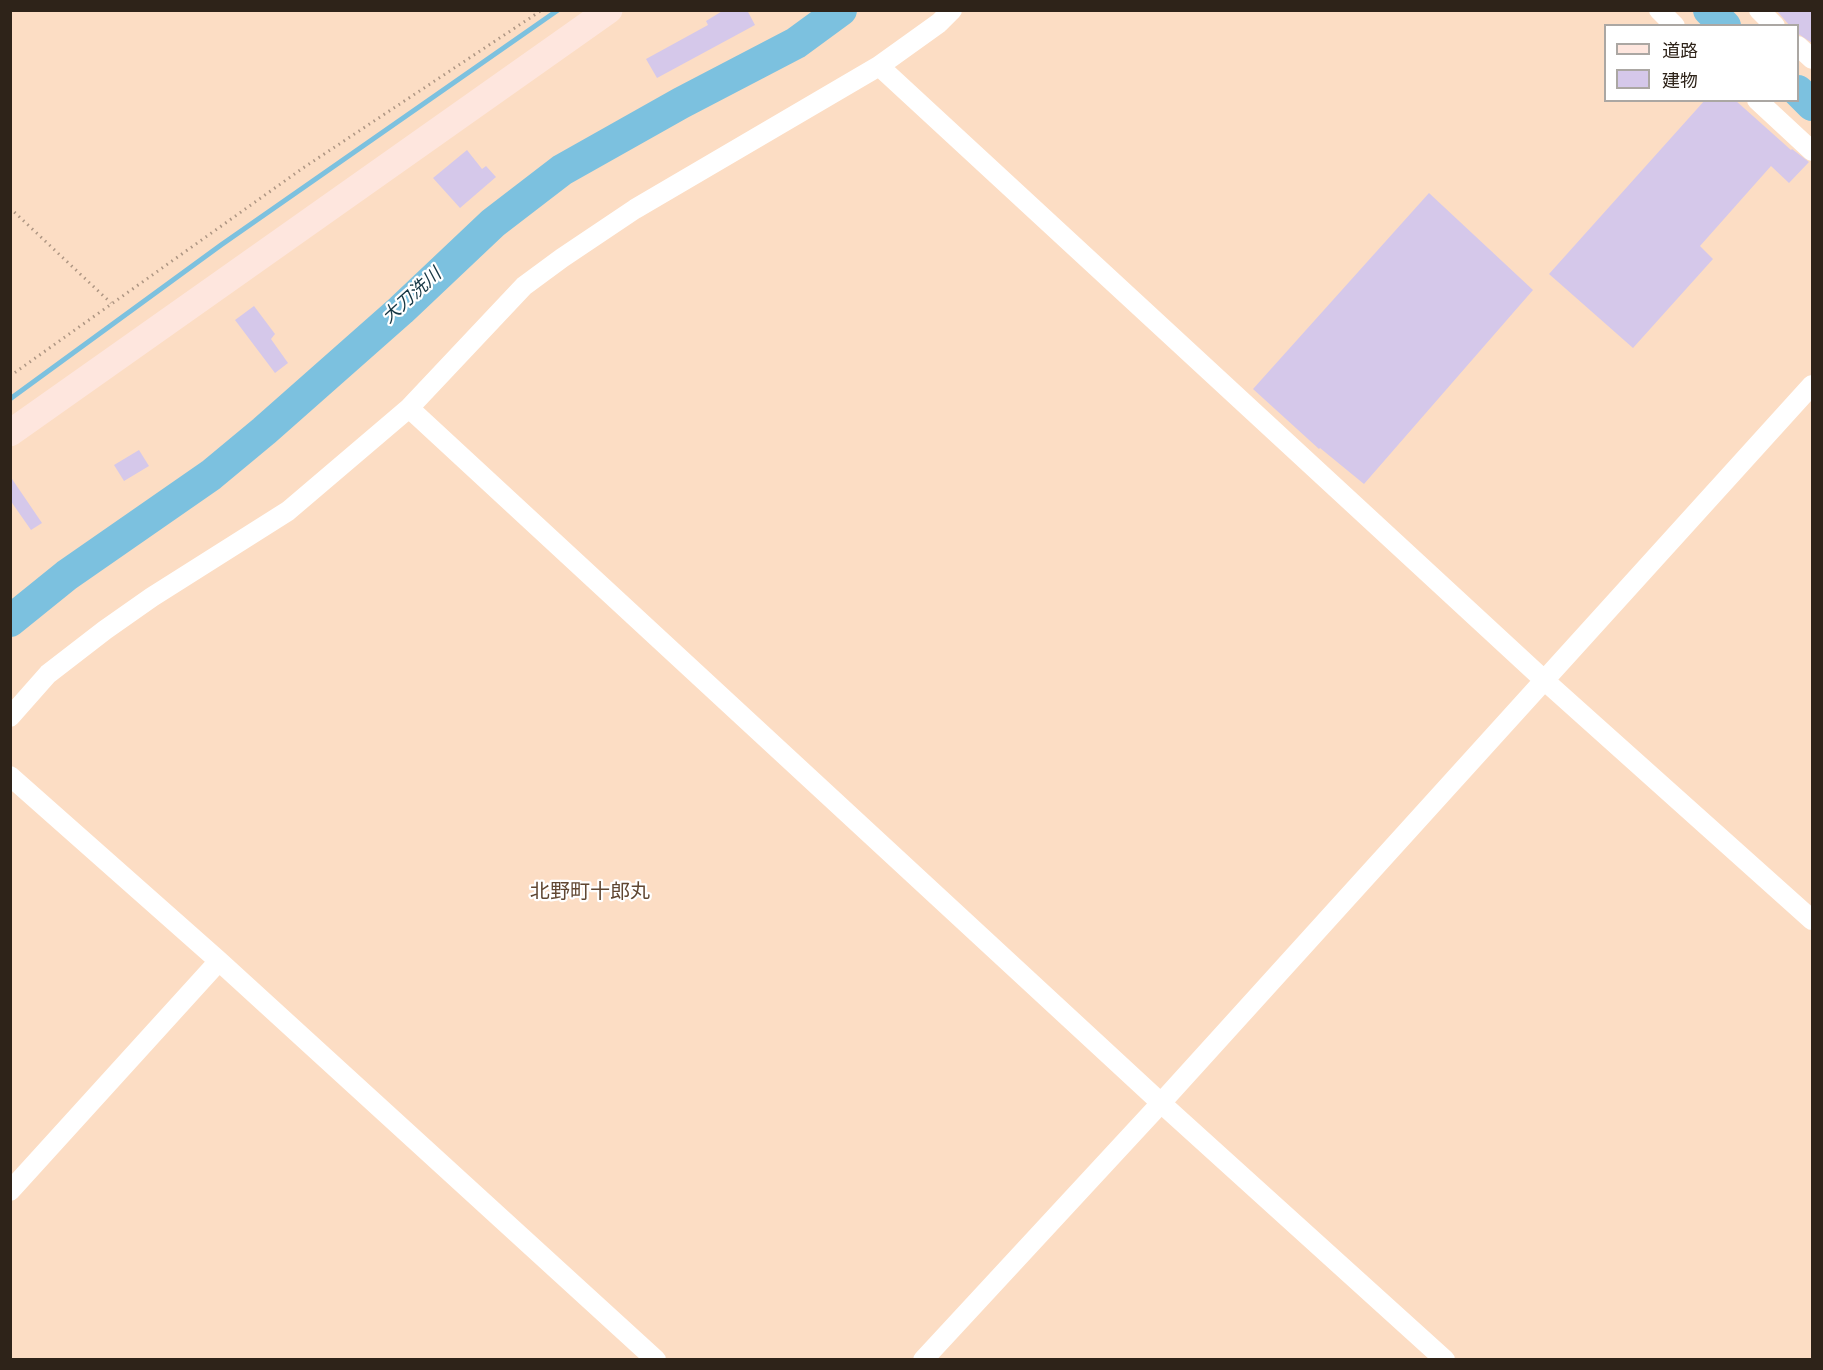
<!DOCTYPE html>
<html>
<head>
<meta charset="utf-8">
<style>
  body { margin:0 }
  #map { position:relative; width:1823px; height:1370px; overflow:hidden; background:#fcddc4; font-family:Lora,"Noto Sans JP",serif }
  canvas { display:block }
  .frame { position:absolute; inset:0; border:12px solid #2e2319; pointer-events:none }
  .legend { position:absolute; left:1604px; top:24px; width:195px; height:78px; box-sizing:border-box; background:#fff; border:2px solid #aba7a3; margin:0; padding:8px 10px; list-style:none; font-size:18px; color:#2e2319 }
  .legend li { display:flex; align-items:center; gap:12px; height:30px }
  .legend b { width:30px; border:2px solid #aba7a3 }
</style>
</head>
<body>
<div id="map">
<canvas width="1823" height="1370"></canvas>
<div class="frame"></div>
<ul class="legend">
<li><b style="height:8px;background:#fee6de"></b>道路</li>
<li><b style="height:16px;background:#d5c8ea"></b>建物</li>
</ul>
</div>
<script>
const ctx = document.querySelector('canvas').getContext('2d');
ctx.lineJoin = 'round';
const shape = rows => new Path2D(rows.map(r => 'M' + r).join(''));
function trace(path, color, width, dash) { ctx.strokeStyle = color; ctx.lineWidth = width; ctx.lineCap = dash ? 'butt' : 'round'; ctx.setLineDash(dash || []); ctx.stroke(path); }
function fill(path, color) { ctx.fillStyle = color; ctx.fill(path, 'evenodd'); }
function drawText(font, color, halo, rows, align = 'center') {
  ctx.font = font + ' Lora,"Noto Sans JP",serif'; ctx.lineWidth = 4.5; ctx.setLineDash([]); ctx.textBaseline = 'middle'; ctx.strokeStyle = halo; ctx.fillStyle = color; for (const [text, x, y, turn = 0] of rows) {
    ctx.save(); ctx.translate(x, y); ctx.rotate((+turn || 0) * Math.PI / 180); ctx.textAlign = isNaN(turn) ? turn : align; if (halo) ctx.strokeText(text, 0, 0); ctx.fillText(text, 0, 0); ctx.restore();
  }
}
const stream = shape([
  [10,399,221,245,558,10]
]);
const river = shape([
  [1709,10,1725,26],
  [1798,91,1812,105],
  [10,621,67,575,211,475,264,431,401,310,493,223,562,170,681,103,796,43,841,10]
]);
const building = shape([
  [724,10,747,10,755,25,657,78,646,59,708,25,706,21],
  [1776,10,1812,10,1812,43,1797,33,1797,26,1790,26],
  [1705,100,1735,100,1791,150,1792,149,1809,162,1789,183,1771,166,1700,246,1713,259,1633,348,1549,274],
  [467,150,482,169,486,166,496,177,460,208,433,178],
  [1429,193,1533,290,1364,484,1320,448,1319,449,1253,389],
  [254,306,275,334,271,339,288,363,275,373,235,320],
  [139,450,149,466,124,481,114,465],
  [10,476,42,523,31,530,10,500]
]);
const path = shape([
  [10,208,111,303],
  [10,376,303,168,542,10]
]);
const street = shape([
  [1659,10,1675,26],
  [1759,10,1775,26],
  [1798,46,1812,59],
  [879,66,1544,680,1812,920],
  [1757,100,1812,151],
  [409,408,1161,1103,1445,1360],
  [10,717,48,674,105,630,152,597,288,511,409,408,524,286,562,258,635,209,879,66,939,23,952,10],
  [10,776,219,961,656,1360],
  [10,1191,219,961],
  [923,1360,1161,1103,1812,385]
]);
const secondary = shape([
  [10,433,609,10]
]);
const waterNames = [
  ["大刀洗川",412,296,-42]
];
const quarterNames = [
  ["北野町十郎丸",590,892]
];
trace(stream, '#7cc1df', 5);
trace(river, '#7cc1df', 32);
fill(building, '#d5c8ea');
trace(path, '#ae9683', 3, [1.5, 4.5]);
trace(street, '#fff', 20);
trace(secondary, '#fee6de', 27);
drawText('italic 18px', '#153643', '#fff', waterNames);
drawText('20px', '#604732', '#fff', quarterNames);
</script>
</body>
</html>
